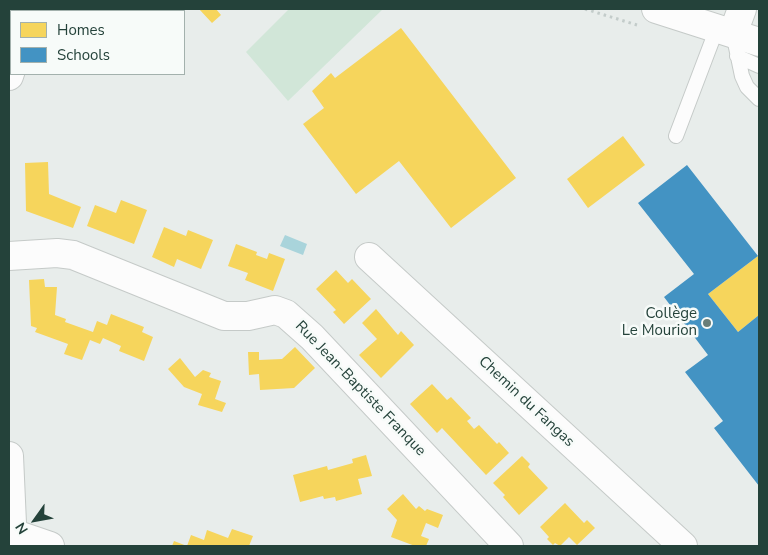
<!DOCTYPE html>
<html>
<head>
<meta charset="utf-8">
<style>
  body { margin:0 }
  #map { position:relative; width:768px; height:555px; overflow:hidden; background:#e8edeb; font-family:"Nunito Sans",sans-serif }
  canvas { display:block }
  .frame { position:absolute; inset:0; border:10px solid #24423a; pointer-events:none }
  .legend { position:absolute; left:10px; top:10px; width:175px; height:65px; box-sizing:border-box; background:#f7fbf9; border:1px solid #a3b1ad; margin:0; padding:6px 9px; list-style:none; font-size:15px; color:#24423a }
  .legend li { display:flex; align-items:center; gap:10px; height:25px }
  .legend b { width:25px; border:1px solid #a3b1ad }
  .north { position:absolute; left:10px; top:495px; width:50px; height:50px; -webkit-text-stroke:4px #f7fbf9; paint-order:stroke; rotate:238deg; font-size:14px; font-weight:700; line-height:20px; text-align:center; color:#24423a }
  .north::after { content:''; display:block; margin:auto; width:18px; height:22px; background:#24423a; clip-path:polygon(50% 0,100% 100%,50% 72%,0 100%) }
</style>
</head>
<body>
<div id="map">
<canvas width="768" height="555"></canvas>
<div class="frame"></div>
<ul class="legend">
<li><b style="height:14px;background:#f6d55c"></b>Homes</li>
<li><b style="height:14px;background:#4393c3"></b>Schools</li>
</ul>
<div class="north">N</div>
</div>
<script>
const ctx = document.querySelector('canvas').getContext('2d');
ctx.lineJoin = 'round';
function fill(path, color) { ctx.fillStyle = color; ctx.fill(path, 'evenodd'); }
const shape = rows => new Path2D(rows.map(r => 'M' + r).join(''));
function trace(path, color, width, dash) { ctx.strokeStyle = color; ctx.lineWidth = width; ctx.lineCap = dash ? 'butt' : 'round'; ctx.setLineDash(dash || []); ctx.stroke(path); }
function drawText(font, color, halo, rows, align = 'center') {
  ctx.font = font + ' "Nunito Sans",sans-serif'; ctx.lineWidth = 5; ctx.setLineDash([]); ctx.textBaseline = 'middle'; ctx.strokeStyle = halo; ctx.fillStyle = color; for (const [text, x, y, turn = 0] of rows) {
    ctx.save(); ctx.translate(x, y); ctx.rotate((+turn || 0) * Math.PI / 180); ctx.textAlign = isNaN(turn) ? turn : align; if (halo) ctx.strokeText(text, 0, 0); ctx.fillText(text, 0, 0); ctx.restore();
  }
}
const green = shape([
  [289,9,383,9,288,101,246,52]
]);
const water = shape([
  [285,235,307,244,303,255,280,246]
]);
const homes = shape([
  [199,9,216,9,221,15,212,23],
  [401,28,516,178,451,228,399,161,356,194,303,124,324,108,312,91,331,73,335,78],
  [623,136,645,165,588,208,567,179],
  [48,162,49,194,81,207,73,228,26,211,25,163],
  [121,200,147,210,134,244,87,226,95,205,116,213],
  [164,227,186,236,188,230,213,240,201,269,177,259,174,267,152,257],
  [236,244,257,252,256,255,267,259,269,253,285,259,273,291,245,280,248,273,228,266],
  [758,256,759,315,738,332,708,294],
  [336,270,348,283,352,279,371,299,344,324,333,312,336,310,316,289],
  [44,279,45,287,57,287,55,315,66,319,65,322,93,332,97,321,107,325,111,314,144,327,142,332,153,337,144,361,119,351,121,346,103,338,100,344,90,340,82,360,64,354,68,344,35,332,37,328,31,326,29,280],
  [376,309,398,335,401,331,414,345,381,378,359,355,377,339,362,323],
  [295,347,315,368,294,388,260,390,259,374,249,375,248,352,259,352,259,360,282,359],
  [180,358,195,377,203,370,211,373,209,377,221,381,215,399,226,403,222,412,198,405,202,394,184,387,168,369],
  [432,384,447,400,451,397,471,418,467,421,474,429,479,425,497,444,499,442,509,453,486,475,442,428,437,433,410,404],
  [366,455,372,476,358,479,362,494,336,501,335,497,324,499,323,496,300,502,293,475,327,466,328,470,353,463,352,459],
  [522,456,530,464,528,467,548,488,519,515,503,497,505,495,493,483],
  [403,494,416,509,419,506,425,511,427,509,443,515,438,528,426,523,421,536,429,539,426,546,415,546,391,537,397,520,387,509],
  [565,503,584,523,587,520,595,528,577,545,569,537,560,546,555,543,553,545,547,539,549,537,540,527],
  [232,529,253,536,249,546,172,546,174,541,187,546,191,535,204,540,207,530,228,538]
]);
const schools = shape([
  [687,165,758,256,708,294,738,332,759,315,759,486,714,428,723,421,685,372,708,355,664,297,694,274,638,203]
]);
const path = shape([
  [585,9,637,25]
]);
const service = shape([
  [733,33,742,76,747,87,759,99],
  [737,56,759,66],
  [676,136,717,28]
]);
const minor = shape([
  [34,11,35,9],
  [733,33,742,9],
  [9,76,11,70],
  [9,256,57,253,73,255,224,316,248,316,275,310,286,314,312,337,509,546],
  [369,257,683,546],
  [9,456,13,546],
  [12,533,50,546]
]);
const tertiary = shape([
  [656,9,759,42]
]);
const markers = [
  [707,323,5,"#697e78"]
];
const poiNames = [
  ["Collège",697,314],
  ["Le Mourion",697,331]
];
const streetNames = [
  ["Rue Jean-Baptiste Franque",360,389,46],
  ["Chemin du Fangas",526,402,43]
];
fill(green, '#d1e6d8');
fill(water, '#a9d4db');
fill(homes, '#f6d55c');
fill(schools, '#4393c3');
trace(service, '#c5cac8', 16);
trace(minor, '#c5cac8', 30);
trace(tertiary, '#c5cac8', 30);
trace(path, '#c3ccca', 3, [2.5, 4]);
trace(service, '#fcfcfc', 14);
trace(minor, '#fcfcfc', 28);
trace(tertiary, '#fcfcfc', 28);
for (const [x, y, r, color] of markers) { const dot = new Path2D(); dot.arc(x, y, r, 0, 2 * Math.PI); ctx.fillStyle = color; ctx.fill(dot); trace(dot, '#f7fbf9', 2); }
drawText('15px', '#24423a', '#f7fbf9', poiNames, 'right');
drawText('15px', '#24423a', '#f7fbf9', streetNames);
</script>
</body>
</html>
